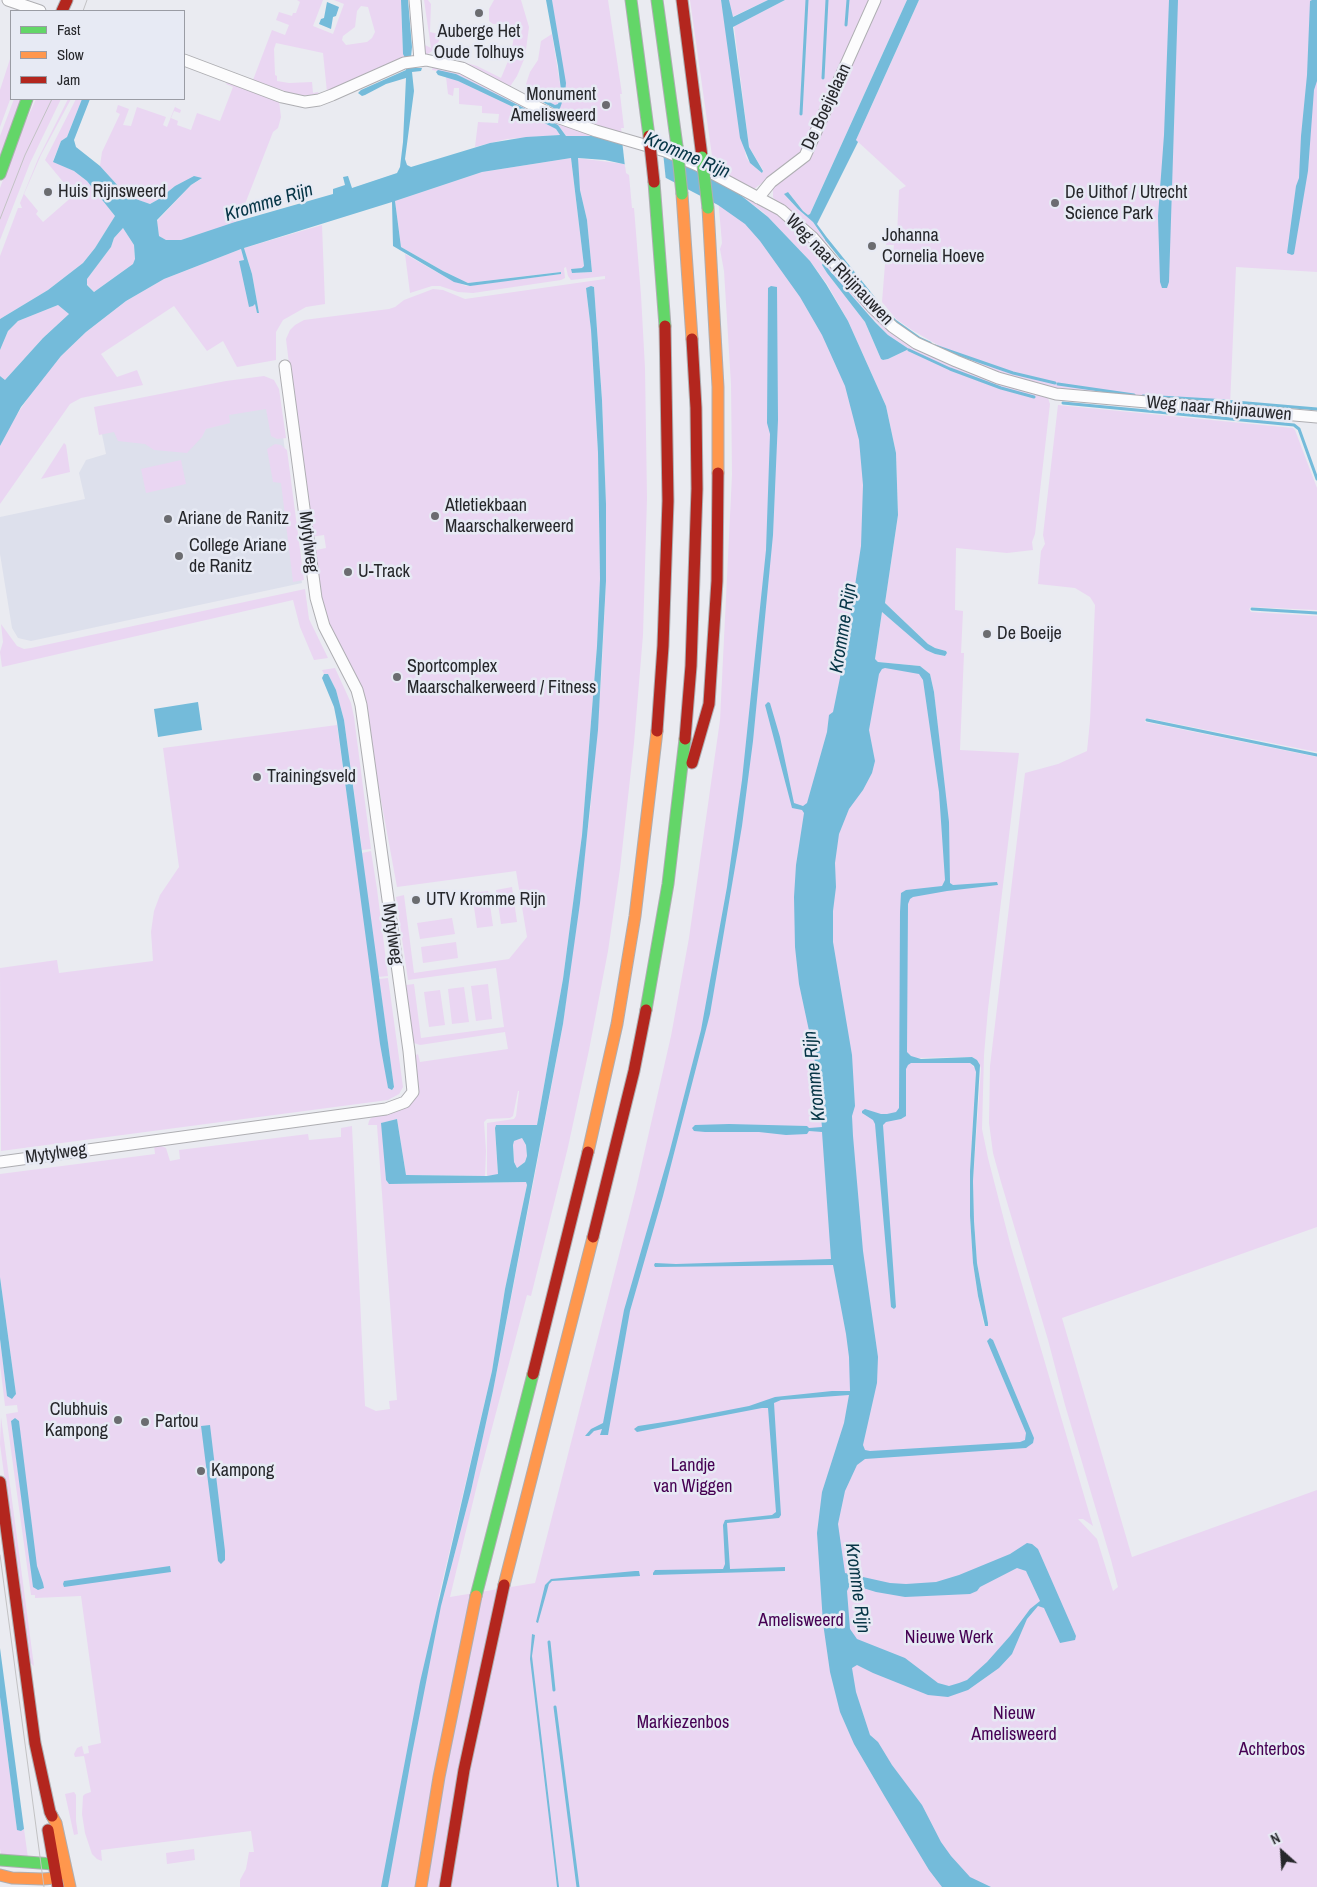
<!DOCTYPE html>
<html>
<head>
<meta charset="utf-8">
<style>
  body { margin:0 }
  #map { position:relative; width:1317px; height:1887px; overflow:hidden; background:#eaebf1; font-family:"Archivo Narrow",sans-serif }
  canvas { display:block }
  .legend { position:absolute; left:10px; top:10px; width:175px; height:90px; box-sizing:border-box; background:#e7eaf4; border:1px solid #9a9ca4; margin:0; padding:6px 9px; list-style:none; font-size:15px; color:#26272b }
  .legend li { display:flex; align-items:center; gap:10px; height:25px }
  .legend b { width:25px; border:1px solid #9a9ca4 }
  .north { position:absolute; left:1257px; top:1827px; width:50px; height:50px; -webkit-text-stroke:4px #e7eaf4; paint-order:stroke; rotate:334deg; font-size:14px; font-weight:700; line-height:20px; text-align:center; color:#26272b }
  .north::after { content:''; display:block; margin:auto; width:18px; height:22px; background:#26272b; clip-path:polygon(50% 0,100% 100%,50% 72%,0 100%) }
</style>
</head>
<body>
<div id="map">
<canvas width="1317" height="1887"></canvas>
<ul class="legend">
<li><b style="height:6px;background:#63d668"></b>Fast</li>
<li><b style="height:6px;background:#ff974d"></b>Slow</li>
<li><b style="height:6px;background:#b3261e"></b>Jam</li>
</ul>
<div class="north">N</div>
</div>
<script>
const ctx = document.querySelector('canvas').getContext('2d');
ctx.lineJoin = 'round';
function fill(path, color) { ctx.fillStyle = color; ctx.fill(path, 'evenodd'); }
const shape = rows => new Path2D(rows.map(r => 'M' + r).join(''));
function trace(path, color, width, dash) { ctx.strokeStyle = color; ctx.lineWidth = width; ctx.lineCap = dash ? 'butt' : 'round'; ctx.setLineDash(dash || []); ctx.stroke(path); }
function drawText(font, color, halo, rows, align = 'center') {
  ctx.font = font + ' "Archivo Narrow",sans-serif'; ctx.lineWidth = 5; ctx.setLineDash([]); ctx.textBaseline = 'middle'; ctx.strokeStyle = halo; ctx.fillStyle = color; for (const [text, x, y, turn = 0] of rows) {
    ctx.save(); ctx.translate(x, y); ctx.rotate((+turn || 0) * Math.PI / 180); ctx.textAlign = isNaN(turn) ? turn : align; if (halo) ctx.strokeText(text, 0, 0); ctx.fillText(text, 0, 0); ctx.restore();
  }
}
const built = shape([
  [277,389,302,583,31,641,18,638,12,628,0,554,0,517,85,499,79,473,86,460,106,454,97,410]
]);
const green = shape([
  [297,0,323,0,313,26,333,34,344,4,334,0,401,0,403,54,405,59,327,92,323,53,276,43,274,49,275,75,277,76,277,81,289,83,312,82,313,93,318,92,319,94,298,96,253,80,272,30,285,35,289,25,276,20,279,12,292,16,293,13,296,13,300,2],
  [361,6,368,7,375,32,372,38,367,42,346,45,342,40,343,36,355,27,357,11],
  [418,0,421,0,425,45,431,48,424,0,428,0,431,4,430,32,438,34,439,36,439,41,432,51,425,56],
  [494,0,521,0,529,27,525,57,517,76,509,88,459,63,459,61,477,66,501,78,511,54,514,36,509,24,493,24,489,21,489,9],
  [552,0,608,0,622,94,620,94,624,128,621,128,622,135,557,114,565,94],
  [690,0,721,0,746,157,750,163,762,173,763,170,749,147,734,26,785,0,872,0,804,151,754,189,750,189,714,170],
  [729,0,768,0,732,17],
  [879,0,907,0,810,214,808,215,803,211,788,192,785,194,793,204,813,222,828,245,824,245,776,202,773,197,773,189,776,184,801,166],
  [919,0,1317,0,1317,272,1236,267,1230,406,1042,387,957,358,948,351,912,330,896,319,882,302,885,264,892,264,894,245,886,245,887,235,897,236,899,190,906,186,856,140],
  [552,34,561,90,558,104,555,105,528,91,526,84,530,72,538,60,541,41],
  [11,56,11,97,0,127,0,90],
  [433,66,461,72,625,143,592,136,566,136,558,125,456,74,432,70],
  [446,77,458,81,513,107,556,129,560,135,507,139,475,147,478,122,498,123,499,114,482,113,482,106,459,104,459,88,454,88,453,96,448,94],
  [228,80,279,101,281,117,278,128,273,132,238,222,181,240,166,240,159,236,157,221,191,185,201,179,194,176,175,186,159,199,150,204,133,198,130,199,100,166,102,152,120,114,116,112,118,105,129,109,123,125,131,126,137,107,166,117,163,125,167,127,178,99,175,107,181,110,180,113,174,111,171,118,178,121,177,125,191,130,197,113,220,121,233,87,226,84],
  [14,99,21,99,0,159,0,136],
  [36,99,61,99,30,163,0,240,0,188,18,139],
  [68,99,71,99,41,155,24,194,38,211,36,214,43,222,74,195,45,160,76,99,82,99,67,137,61,141,53,161,74,171,87,181,115,216,95,248,83,263,48,290,0,319,0,256,18,208,22,208,20,203,38,159],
  [571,158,584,266,583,268,572,269,572,273,592,272,587,220,580,190,577,158,625,164,626,173,629,175,632,208,634,208,641,295,645,368,647,498,643,635,634,743,620,869,608,951,589,1050,568,1147,531,1296,527,1295,478,1481,450,1597,535,1583,636,1189,671,1036,689,938,720,720,732,475,731,384,724,271,720,249,722,243,718,198,727,202,765,235,796,273,830,328,862,401,877,497,866,599,856,661,924,672,944,788,934,692,930,674,920,666,878,662,875,659,882,612,926,649,935,654,945,656,947,653,946,651,935,648,928,644,885,603,898,515,896,453,886,406,848,321,827,284,810,261,763,212,715,176,769,207,793,223,820,250,859,299,887,326,905,340,919,348,958,365,1047,395,1050,404,1035,534,1032,542,1033,550,1007,553,956,548,955,610,963,611,961,653,964,653,960,750,1019,753,988,1009,984,1055,982,1129,988,1158,1011,1247,1093,1526,1083,1519,1078,1519,1097,1539,1113,1591,1118,1587,1111,1560,1065,1405,1048,1340,1001,1182,993,1153,989,1123,990,1066,1025,773,1058,764,1087,751,1090,721,1095,605,1090,597,1075,588,1038,584,1041,551,1045,544,1043,535,1058,405,1293,428,1295,430,1317,488,1317,610,1251,607,1249,609,1251,612,1317,616,1317,752,1147,718,1145,720,1145,722,1317,757,1317,1227,1062,1318,1132,1557,1317,1490,1317,1887,240,1887,240,1880,246,1869,249,1852,254,1852,251,1831,101,1850,102,1861,97,1859,92,1854,85,1833,82,1814,83,1796,85,1794,91,1792,84,1756,75,1757,74,1754,77,1748,82,1746,84,1754,89,1753,88,1746,101,1743,81,1596,35,1598,35,1595,31,1595,6,1414,18,1412,17,1405,5,1406,0,1364,0,1339,7,1395,12,1399,16,1394,0,1277,0,1174,155,1154,154,1145,161,1146,166,1148,170,1161,180,1159,179,1150,308,1134,309,1140,341,1137,341,1128,352,1126,365,1406,376,1411,390,1409,389,1401,397,1400,377,1125,368,1125,369,1121,371,1118,375,1116,395,1112,405,1107,412,1099,416,1088,412,1061,414,1056,418,1054,420,1062,508,1049,505,1032,420,1045,411,1042,403,990,406,985,414,984,421,1038,504,1027,496,968,408,980,396,897,404,895,414,973,509,959,527,937,516,871,397,887,363,702,358,685,326,626,318,601,311,551,326,548,324,535,310,537,286,339,290,330,295,325,304,320,389,309,395,307,404,300,433,289,443,290,465,299,605,279,605,276,571,280,568,276,566,267,564,268,565,278,561,280,473,293,458,292,440,286,432,286,410,293,405,254,449,279,466,286,561,274,560,272,468,283,443,271,401,247,395,201,482,172],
  [822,263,888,335,909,349,888,359,883,360,881,359,865,322,827,273,822,265],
  [591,286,594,287,595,301,602,400,606,504,606,581,601,682,590,812,563,1024,534,1179,493,1391,471,1491,443,1599,438,1600,492,1371,505,1289,527,1185,526,1182,389,1184,386,1180,382,1123,397,1119,406,1175,485,1176,486,1151,484,1122,487,1119,510,1118,513,1116,518,1091,519,1091,516,1116,514,1119,487,1123,487,1176,498,1175,495,1128,496,1125,537,1125,563,979,582,835,597,646,600,579,598,453,591,330,586,288],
  [972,1057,978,1061,981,1068,973,1181,974,1221,977,1263,988,1323,986,1326,984,1325,978,1296,973,1263,970,1216,970,1171,976,1069,970,1063,913,1063,914,1058],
  [15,1418,19,1421,34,1587,11,1421],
  [322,225,325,304,306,307,283,320,276,332,276,360,237,367,223,341,207,351,174,306,101,354,117,377,137,370,143,385,81,398,70,404,0,504,0,446,10,425,34,389,61,356,86,332,126,301,164,279,241,249,244,260,239,261,253,304,255,303,257,313,259,313,252,274,244,248],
  [123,228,134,245,135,260,133,264,94,292,87,284,87,279,111,247,114,238],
  [58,305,69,314,43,338,5,380,0,376,0,350,8,331,18,321],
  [264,376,274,380,279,389,286,438,277,439,271,436,266,409,229,415,230,423,206,429,202,437,187,453,154,450,145,444,118,441,114,432,99,435,94,407,226,381],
  [64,443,66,445,70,472,41,479],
  [275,444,281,445,287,450,304,580,293,582,281,483,273,482,267,449],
  [181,460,186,484,146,493,141,469],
  [305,589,309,619,328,658,314,660,300,627,293,600,2,667,0,652,3,642,1,624,17,646,24,649,31,648],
  [335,668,351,703,354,717,371,849,362,850,344,720,336,690,328,674,324,674,322,670],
  [337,725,388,1088,394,1087,379,979,388,978,403,1087,399,1094,388,1100,1,1151,0,968,57,960,59,973,153,961,151,932,154,911,160,895,179,867,163,748],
  [371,851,377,889,388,976,378,977,368,904,362,853],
  [512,887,517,922,501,924,496,890],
  [488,891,493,926,477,928,472,893],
  [452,918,455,934,420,939,417,923],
  [456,942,458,958,423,963,421,947],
  [488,984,492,1019,476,1021,471,986],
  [464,987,469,1022,452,1024,448,989],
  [440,990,445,1025,429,1027,424,992],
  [522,1138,526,1145,527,1156,525,1162,517,1168,514,1162,513,1145,514,1141],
  [1,1417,34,1666,29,1662,0,1444],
  [0,1697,17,1829,21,1831,24,1829,28,1858,2,1857,0,1849],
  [74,1792,76,1795,76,1821,78,1834,74,1835,65,1794],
  [194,1849,195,1860,167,1864,166,1853]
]);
const water = shape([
  [401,0,408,0,412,47,410,67,413,68,422,68,421,71,412,72,414,91,405,159,407,165,411,167,490,143,526,137,560,135,556,129,513,107,458,81,438,75,436,72,438,70,456,74,558,125,566,136,592,136,605,138,663,154,733,189,768,217,810,261,826,284,848,321,886,406,896,453,898,515,885,603,928,644,935,648,946,651,947,653,945,656,935,654,926,650,882,612,875,659,878,662,920,666,930,674,934,692,949,822,950,883,953,885,997,882,998,885,947,891,913,897,910,899,908,904,907,1052,911,1056,921,1059,972,1057,977,1060,980,1065,973,1181,974,1221,977,1263,988,1323,988,1326,985,1326,978,1296,973,1263,970,1216,970,1171,976,1072,974,1066,970,1063,911,1063,908,1065,906,1069,906,1116,901,1119,886,1122,883,1125,896,1307,894,1309,891,1307,875,1124,873,1120,862,1113,862,1111,865,1109,881,1114,887,1114,896,1112,899,1108,900,912,901,893,906,890,942,886,945,880,939,792,923,680,919,674,885,668,882,669,879,674,869,730,875,761,872,773,863,790,849,809,839,834,835,863,836,887,833,911,833,942,852,1055,855,1106,852,1116,853,1136,863,1251,878,1357,877,1383,863,1445,865,1450,870,1451,1020,1442,1025,1440,1026,1433,987,1341,990,1338,993,1340,1034,1438,1033,1443,1026,1448,865,1459,857,1465,845,1491,838,1524,845,1573,890,1583,906,1584,936,1582,959,1575,1010,1554,1027,1543,1032,1544,1038,1549,1076,1636,1075,1640,1060,1643,1044,1608,1038,1606,1027,1619,1012,1654,999,1668,968,1690,948,1697,928,1695,873,1673,857,1665,852,1668,856,1692,870,1735,878,1742,892,1765,922,1805,941,1842,951,1856,970,1877,991,1887,942,1887,929,1870,885,1797,854,1744,840,1712,830,1672,823,1623,817,1533,822,1492,844,1423,849,1395,781,1400,774,1403,781,1515,779,1518,727,1523,730,1569,785,1567,785,1571,653,1575,653,1573,655,1570,723,1569,725,1564,723,1525,725,1520,772,1515,776,1512,768,1408,762,1408,637,1432,634,1429,638,1426,677,1420,749,1406,775,1397,832,1391,850,1391,849,1357,846,1334,833,1265,655,1267,654,1265,655,1263,676,1264,831,1259,822,1132,809,1131,807,1134,786,1135,759,1132,705,1132,694,1131,692,1128,695,1125,729,1124,807,1126,809,1128,822,1127,814,1054,799,984,795,947,794,897,796,865,804,813,802,810,792,808,765,705,768,702,770,703,780,737,794,803,803,806,807,803,827,732,829,715,833,712,844,658,861,546,863,485,859,440,845,386,822,335,800,297,760,241,745,224,718,205,666,178,628,165,605,160,578,158,580,190,587,220,592,272,572,273,571,269,582,268,584,266,571,158,482,172,395,201,401,247,443,271,468,283,561,272,561,274,470,286,454,282,393,246,392,202,244,248,252,274,259,313,257,313,255,304,253,306,249,307,239,261,244,260,241,249,164,279,126,301,86,332,61,356,21,407,0,446,0,376,5,380,43,338,69,314,58,305,18,321,8,331,0,350,0,319,48,290,83,263,95,248,115,216,87,181,74,171,53,162,61,141,67,137,82,99,90,99,74,140,76,147,100,166,130,199,133,198,150,204,159,199,175,186,194,176,202,178,191,185,157,220,159,236,166,240,181,240,235,222,333,194,333,189,345,185,343,177,348,176,352,188,397,173,400,167,403,142,406,78,386,84,365,95,362,96,358,93,361,90,406,70,406,60,403,54],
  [123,228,134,245,135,259,133,264,94,292,87,285,87,279,111,247,114,238],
  [1017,1568,1026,1571,1040,1601,1030,1609,1010,1636,987,1662,967,1680,959,1683,949,1686,938,1683,905,1658,857,1639,850,1629,847,1591,849,1587,853,1585,876,1592,905,1597,970,1594,977,1591,980,1587],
  [546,0,552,0,566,83,565,94,559,111,526,93,528,91,555,105,558,104,560,98,561,90,558,66],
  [721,0,729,0,733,17,768,0,785,0,733,27,749,147,763,171,762,173,750,163,740,138],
  [907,0,919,0,856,140,858,142,817,224,828,239,826,241,813,222,798,209,784,194,788,192,803,211,808,215,810,214],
  [1169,0,1178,0,1169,282,1167,288,1162,288,1160,282,1158,216,1164,135],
  [1312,0,1317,0,1317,81,1314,90,1308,171,1294,254,1292,255,1287,253,1296,186,1299,178,1301,136,1307,75,1310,1],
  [327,2,339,7,336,16,333,17,331,29,319,24,321,19,324,18],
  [823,263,875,322,888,335,909,349,888,359,883,360,881,359,865,322,827,273,822,265],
  [591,286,594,287,595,301,602,400,606,504,606,581,598,730,580,903,563,1024,493,1391,471,1491,441,1606,412,1754,388,1887,381,1887,420,1682,492,1371,505,1289,527,1185,526,1182,389,1184,386,1180,381,1123,397,1119,406,1175,487,1176,498,1174,495,1128,496,1125,537,1125,563,979,582,835,597,646,600,579,598,453,591,330,586,288],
  [522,1138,526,1145,527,1156,525,1162,517,1168,514,1162,513,1145,514,1141],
  [771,286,777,287,778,420,773,535,753,741,742,826,710,1014,663,1196,630,1311,608,1435,600,1435,602,1429,594,1431,589,1436,585,1436,591,1429,603,1423,624,1310,669,1154,701,1030,727,887,742,780,766,550,770,434,767,423,768,288],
  [324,674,328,674,336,690,344,720,394,1087,392,1090,388,1088,380,1044,337,722,334,707,322,678],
  [198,702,202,730,158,737,154,709],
  [0,1277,16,1394,12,1399,7,1396,0,1339],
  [15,1418,19,1421,37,1566,43,1583,44,1588,38,1590,33,1587,11,1421],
  [210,1425,225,1551,225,1560,221,1564,218,1561,201,1426],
  [170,1566,171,1572,64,1587,63,1584,64,1581],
  [635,1571,639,1571,640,1576,552,1581,549,1584,538,1623,536,1622,545,1585,551,1579],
  [532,1634,535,1635,532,1656,559,1887,557,1887,555,1869,530,1659],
  [0,1648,24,1829,21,1831,17,1830,0,1697]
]);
const pier = shape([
  [622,140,663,152,666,181,625,167]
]);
const stream = shape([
  [846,25,848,0],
  [823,78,827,0],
  [801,114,807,0],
  [827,240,880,306,895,321,919,338,930,343],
  [935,346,1013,373,1055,383],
  [909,350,950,369,1001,388,1034,397],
  [1058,384,1134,395],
  [1143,396,1212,400,1317,409],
  [1063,403,1294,425,1299,429,1317,479],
  [1252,609,1317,613],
  [1147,720,1317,755],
  [549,1642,554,1690],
  [555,1707,578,1887]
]);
const street = shape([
  [8,0,40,11],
  [415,0,420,60],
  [184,60,282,97,305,102,319,100,332,95,404,63,426,60,462,68,554,116,596,131,665,151,697,165,781,210,813,238,872,307,893,327,916,343,956,361,998,378,1056,394,1317,417],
  [758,198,771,182,805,156,875,0],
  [0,1162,386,1109,405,1102,413,1092,409,1051,361,705,357,690,324,626,316,598,285,366]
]);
const fast = shape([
  [631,0,649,136],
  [657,0,677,146],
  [0,174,27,99],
  [654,182,665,326],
  [646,1010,668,884,685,739],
  [476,1596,533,1374],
  [0,1860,53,1864,63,1867]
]);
const slow = shape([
  [682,194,692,339],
  [708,208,718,387,718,473],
  [588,1152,617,1024,635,916,657,731],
  [504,1585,593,1237],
  [52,1816,56,1823,70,1887],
  [0,1875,12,1878,43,1879,56,1878,62,1871],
  [421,1887,439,1777,476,1596]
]);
const jam = shape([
  [682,0,702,157],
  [62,11,67,0],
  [657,731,663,646,668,501,665,326],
  [685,739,691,666,697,489,696,408,692,339],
  [692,763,709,704,717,581,718,473],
  [593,1237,634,1071,646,1010],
  [533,1374,588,1152],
  [0,1482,35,1743,50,1812,52,1816],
  [48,1830,58,1887],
  [445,1887,464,1770,504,1585]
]);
const tram = shape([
  [83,11,87,0],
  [0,219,25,155,52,99],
  [0,1555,44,1887]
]);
const fastBridge = shape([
  [677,146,682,194],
  [702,157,708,208]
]);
const jamBridge = shape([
  [649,136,654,182]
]);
const markers = [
  [479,13,5,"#6b6c70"],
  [606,105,5,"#6b6c70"],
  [48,192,5,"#6b6c70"],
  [1055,203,5,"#6b6c70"],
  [872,246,5,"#6b6c70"],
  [435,516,5,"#6b6c70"],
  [168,519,5,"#6b6c70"],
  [179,556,5,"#6b6c70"],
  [348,572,5,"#6b6c70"],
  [987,634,5,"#6b6c70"],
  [397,677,5,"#6b6c70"],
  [257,777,5,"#6b6c70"],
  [416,900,5,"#6b6c70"],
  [118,1420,5,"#6b6c70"],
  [145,1422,5,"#6b6c70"],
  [201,1471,5,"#6b6c70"]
];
const poiNames = [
  ["Auberge Het",479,32,"center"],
  ["Oude Tolhuys",479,53,"center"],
  ["Monument",596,95,"right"],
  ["Amelisweerd",596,116,"right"],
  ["Huis Rijnsweerd",58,192],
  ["De Uithof / Utrecht",1065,193],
  ["Science Park",1065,214],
  ["Johanna",882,236],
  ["Cornelia Hoeve",882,257],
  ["Atletiekbaan",445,506],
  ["Maarschalkerweerd",445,527],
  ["Ariane de Ranitz",178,519],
  ["College Ariane",189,546],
  ["de Ranitz",189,567],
  ["U-Track",358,572],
  ["De Boeije",997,634],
  ["Sportcomplex",407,667],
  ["Maarschalkerweerd / Fitness",407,688],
  ["Trainingsveld",267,777],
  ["UTV Kromme Rijn",426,900],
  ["Clubhuis",108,1410,"right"],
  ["Kampong",108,1431,"right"],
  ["Partou",155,1422],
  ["Kampong",211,1471]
];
const streetNames = [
  ["De Boeijelaan",827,107,-65],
  ["Weg naar Rhijnauwen",839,270,46],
  ["Weg naar Rhijnauwen",1219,409,5],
  ["Mytylweg",308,542,83],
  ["Mytylweg",392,934,82],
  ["Mytylweg",56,1154,-8]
];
const parkNames = [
  ["Landje",693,1466],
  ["van Wiggen",693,1487],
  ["Amelisweerd",801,1621],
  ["Nieuwe Werk",949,1638],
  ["Nieuw",1014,1714],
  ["Amelisweerd",1014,1735],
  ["Markiezenbos",683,1723],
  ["Achterbos",1272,1750]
];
const waterNames = [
  ["Kromme Rijn",687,156,23],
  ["Kromme Rijn",269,203,-17],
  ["Kromme Rijn",844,628,-81],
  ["Kromme Rijn",815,1076,-96],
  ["Kromme Rijn",857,1588,82]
];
fill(built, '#dde0ec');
fill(green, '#ead6f2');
fill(water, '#74bbda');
fill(pier, '#eaebf1');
trace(stream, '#74bbda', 3);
trace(street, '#aeaeb2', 13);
trace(fast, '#aeaeb2', 13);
trace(slow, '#aeaeb2', 13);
trace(jam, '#aeaeb2', 13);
trace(street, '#fcfcfd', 11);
trace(fast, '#63d668', 11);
trace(slow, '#ff974d', 11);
trace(jam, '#b3261e', 11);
trace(tram, '#c2c2c4', 1);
trace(fastBridge, '#aeaeb2', 13, []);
trace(jamBridge, '#aeaeb2', 13, []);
trace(fastBridge, '#63d668', 11);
trace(jamBridge, '#b3261e', 11);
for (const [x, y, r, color] of markers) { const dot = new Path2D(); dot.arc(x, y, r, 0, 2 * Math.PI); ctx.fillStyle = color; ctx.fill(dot); trace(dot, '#e7eaf4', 2); }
drawText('18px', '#26272b', '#e7eaf4', poiNames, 'left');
drawText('18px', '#26272b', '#e7eaf4', streetNames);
drawText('18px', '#460053', '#e7eaf4', parkNames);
drawText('italic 19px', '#063546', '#e7eaf4', waterNames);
</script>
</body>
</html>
